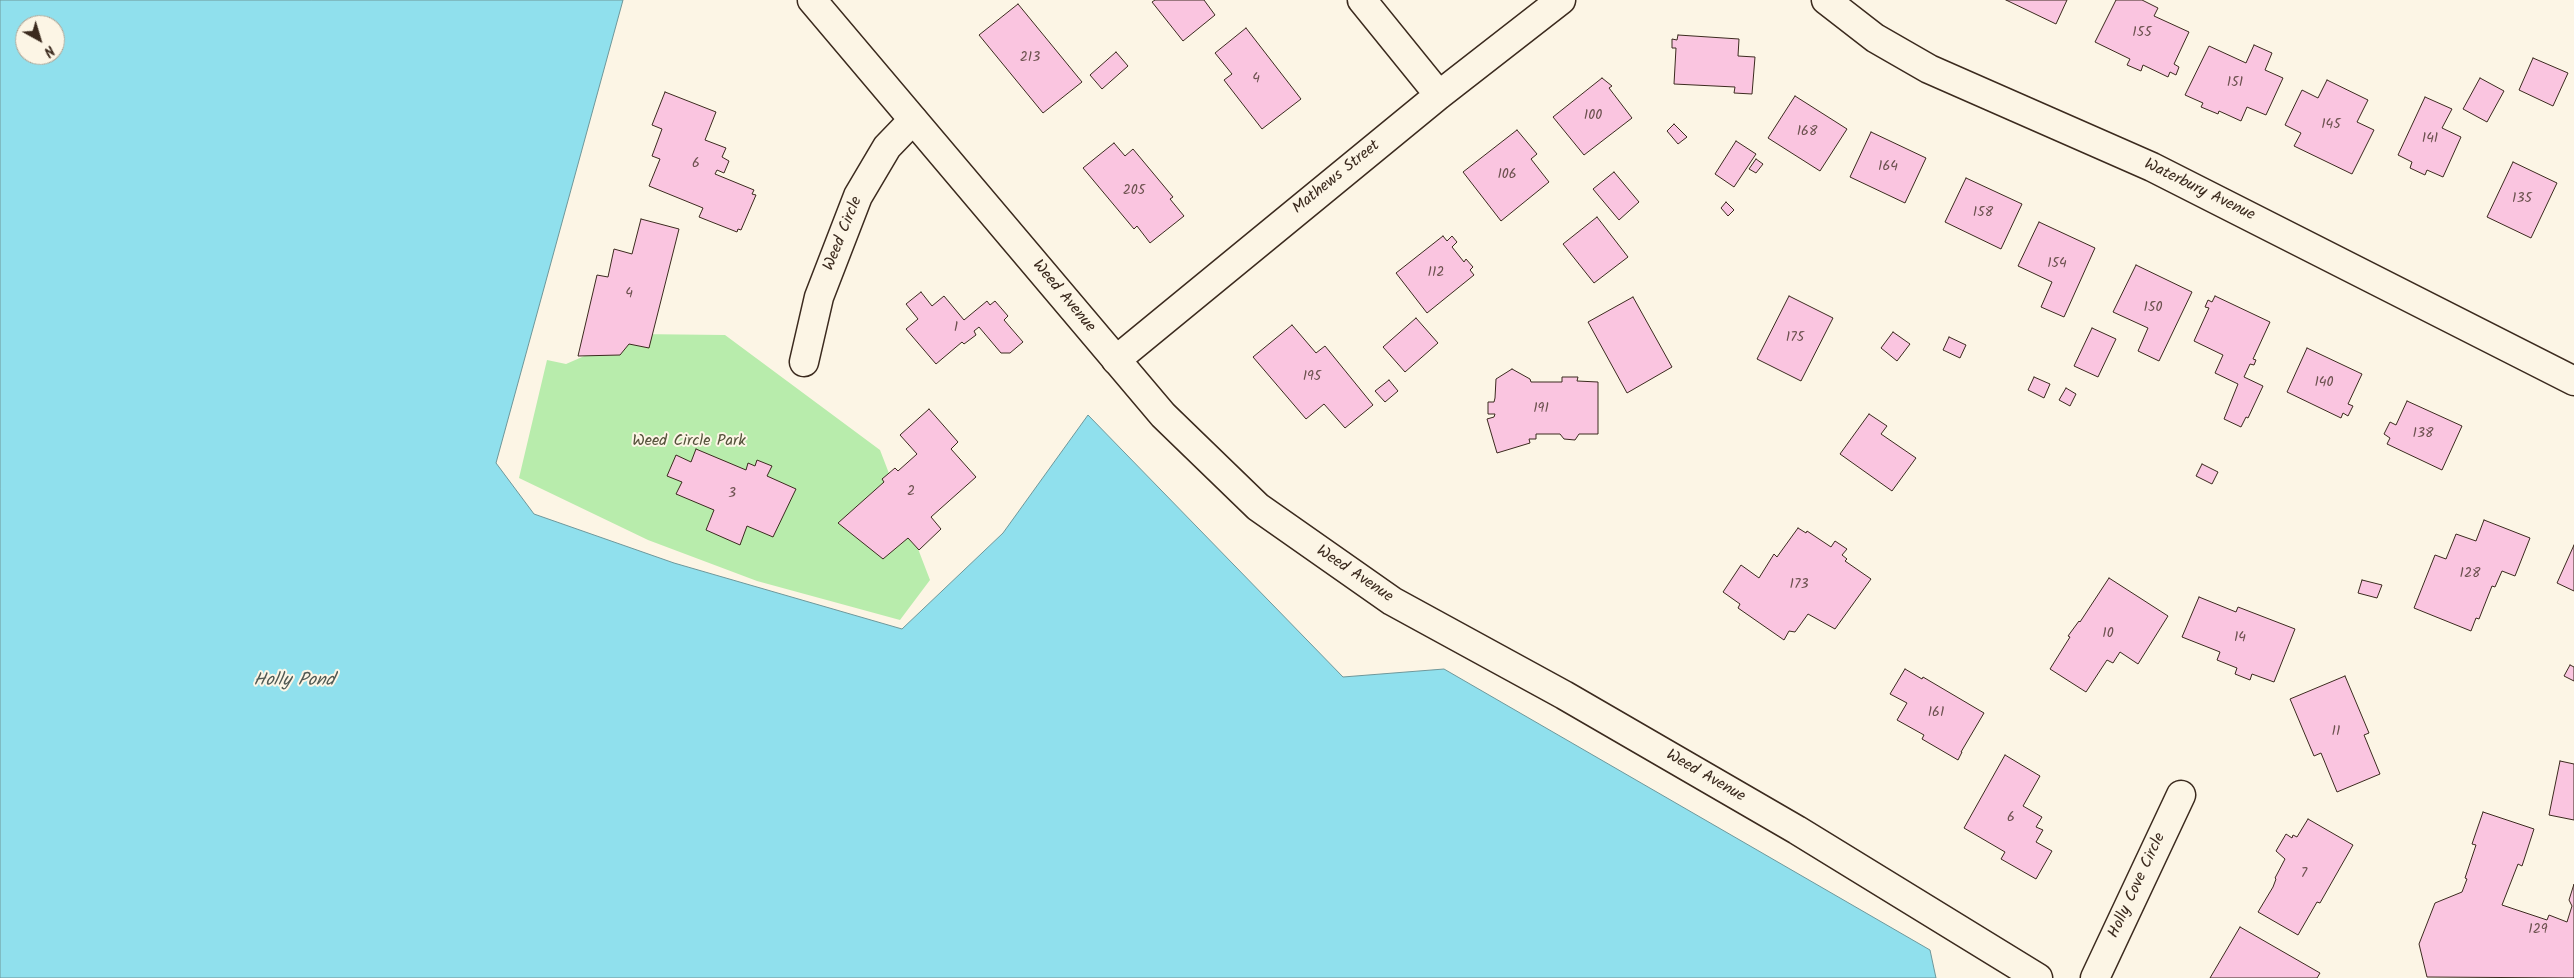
<!DOCTYPE html>
<html>
<head>
<meta charset="utf-8">
<style>
  body { margin:0 }
  #map { position:relative; width:2574px; height:978px; overflow:hidden; background:#fcf5e5; font-family:Kalam,sans-serif }
  canvas { display:block }
  .north { position:absolute; left:15px; top:15px; width:50px; height:50px; box-sizing:border-box; background:#fcf5e5; border:1px solid #afa495; border-radius:50%; rotate:141deg; font-size:14px; font-weight:700; line-height:20px; text-align:center; color:#3b2a1e }
  .north::after { content:''; display:block; margin:auto; width:18px; height:22px; background:#3b2a1e; clip-path:polygon(50% 0,100% 100%,50% 72%,0 100%) }
</style>
</head>
<body>
<div id="map">
<canvas width="2574" height="978"></canvas>
<div class="north">N</div>
</div>
<script>
const ctx = document.querySelector('canvas').getContext('2d');
ctx.lineJoin = 'round';
function fill(path, color) { ctx.fillStyle = color; ctx.fill(path, 'evenodd'); }
const shape = rows => new Path2D(rows.map(r => 'M' + r).join(''));
function trace(path, color, width, dash) { ctx.strokeStyle = color; ctx.lineWidth = width; ctx.lineCap = dash ? 'butt' : 'round'; ctx.setLineDash(dash || []); ctx.stroke(path); }
function drawText(font, color, halo, rows, align = 'center') {
  ctx.font = font + ' Kalam,sans-serif'; ctx.lineWidth = 4; ctx.setLineDash([]); ctx.textBaseline = 'middle'; ctx.strokeStyle = halo; ctx.fillStyle = color; for (const [text, x, y, turn = 0] of rows) {
    ctx.save(); ctx.translate(x, y); ctx.rotate((+turn || 0) * Math.PI / 180); ctx.textAlign = isNaN(turn) ? turn : align; if (halo) ctx.strokeText(text, 0, 0); ctx.fillText(text, 0, 0); ctx.restore();
  }
}
const green = shape([
  [635,334,725,335,880,450,930,580,900,620,757,581,648,540,519,478,547,360,566,364]
]);
const water = shape([
  [0,0,623,0,496,463,534,514,674,563,902,629,1003,533,1088,415,1343,677,1444,669,1930,950,1936,978,0,978,0,0],
  [25,25,55,25,55,55,25,55,25,25]
]);
const building = shape([
  [1155,0,1204,0,1215,15,1183,41,1152,2,1155,0],
  [2006,0,2067,0,2056,24,2006,0],
  [2116,0,2142,0,2158,8,2154,16,2189,32,2174,64,2179,67,2176,75,2170,72,2168,77,2143,65,2141,71,2127,65,2130,59,2095,42,2116,0],
  [1018,4,1082,82,1043,113,979,35,1018,4],
  [1246,28,1301,99,1262,129,1224,80,1232,74,1215,53,1246,28],
  [1678,35,1739,39,1738,56,1755,57,1752,94,1734,93,1735,87,1674,84,1676,48,1672,48,1672,39,1677,40,1678,35],
  [2254,45,2272,53,2265,70,2283,78,2266,115,2247,107,2241,121,2219,111,2218,114,2201,107,2203,103,2185,95,2209,46,2246,63,2254,45],
  [1116,52,1128,66,1102,89,1090,75,1116,52],
  [2533,58,2568,73,2553,106,2519,90,2533,58],
  [1602,78,1612,86,1609,88,1632,118,1584,155,1553,117,1602,78],
  [2480,78,2504,91,2487,122,2463,109,2480,78],
  [2327,80,2368,100,2357,122,2374,130,2352,174,2294,146,2301,133,2285,125,2302,90,2318,98,2327,80],
  [665,92,716,112,705,140,726,148,722,157,729,161,724,173,717,170,715,174,754,190,752,194,756,195,741,230,738,229,737,232,699,217,703,208,649,186,660,159,652,156,662,129,652,125,665,92],
  [1795,96,1847,129,1820,171,1768,138,1795,96],
  [2425,97,2452,109,2442,128,2461,137,2443,177,2427,170,2425,175,2410,168,2412,162,2398,155,2425,97],
  [1674,124,1687,137,1678,144,1667,131,1674,124],
  [1517,130,1537,154,1531,159,1549,182,1501,221,1463,172,1517,130],
  [1871,132,1926,158,1905,203,1850,177,1871,132],
  [1736,141,1756,154,1734,187,1715,174,1736,141],
  [1114,143,1125,156,1133,149,1173,197,1170,199,1184,216,1150,243,1137,226,1134,229,1083,168,1114,143],
  [1756,159,1763,164,1756,173,1749,169,1756,159],
  [2513,162,2557,183,2531,238,2487,217,2513,162],
  [1614,172,1639,202,1619,220,1593,189,1614,172],
  [1966,178,2022,204,2001,249,1945,222,1966,178],
  [1726,202,1734,210,1728,216,1721,208,1726,202],
  [1597,217,1628,257,1594,283,1563,244,1597,217],
  [641,219,679,229,649,348,629,344,620,355,578,356,597,275,608,277,614,249,632,254,641,219],
  [2039,222,2095,248,2064,317,2041,307,2052,282,2018,266,2039,222],
  [1443,236,1447,241,1452,236,1457,242,1452,247,1464,262,1466,259,1473,267,1470,270,1474,275,1427,313,1396,273,1443,236],
  [2136,265,2192,292,2159,361,2138,351,2148,328,2113,312,2136,265],
  [921,292,932,306,944,296,964,320,987,301,990,305,995,301,1008,316,1004,320,1023,342,1010,353,1001,353,979,327,974,331,976,335,964,344,962,342,936,364,906,329,918,319,906,304,921,292],
  [1789,296,1833,318,1801,381,1757,359,1789,296],
  [2215,296,2270,322,2253,359,2256,360,2254,365,2250,364,2244,377,2263,386,2248,418,2246,417,2241,427,2224,419,2238,384,2215,373,2223,355,2194,341,2209,308,2205,307,2208,300,2212,302,2215,296],
  [1633,297,1672,367,1627,393,1588,322,1633,297],
  [1416,318,1438,343,1405,372,1383,347,1416,318],
  [1292,325,1316,353,1325,346,1373,405,1345,428,1324,404,1306,419,1253,357,1292,325],
  [2092,328,2116,339,2098,377,2074,366,2092,328],
  [1893,332,1910,344,1897,361,1881,348,1893,332],
  [1949,337,1966,345,1960,358,1943,350,1949,337],
  [2307,348,2362,374,2348,404,2353,406,2348,416,2343,413,2341,418,2287,392,2307,348],
  [1512,369,1530,379,1531,382,1562,382,1562,377,1578,377,1577,381,1598,382,1598,434,1579,434,1575,440,1564,439,1560,434,1536,434,1536,439,1529,439,1530,443,1497,453,1487,419,1494,417,1495,414,1488,414,1488,402,1494,402,1495,398,1496,379,1512,369],
  [2034,377,2050,384,2044,398,2028,390,2034,377],
  [1389,380,1398,391,1385,402,1375,391,1389,380],
  [2066,388,2076,394,2070,406,2059,400,2066,388],
  [2407,401,2462,426,2442,470,2387,444,2390,438,2384,434,2390,422,2396,425,2407,401],
  [929,409,958,442,951,449,976,477,931,517,941,529,919,550,908,538,883,559,838,523,884,482,882,479,895,468,898,471,917,454,900,435,929,409],
  [1869,414,1887,426,1881,434,1916,458,1892,491,1840,454,1869,414],
  [696,449,746,470,748,463,755,466,757,460,772,466,767,476,796,489,773,537,747,526,740,545,706,530,714,510,676,494,682,482,667,476,676,455,691,462,696,449],
  [2202,464,2218,472,2212,484,2196,476,2202,464],
  [2484,520,2530,538,2515,576,2502,571,2495,587,2492,586,2479,619,2476,618,2471,631,2414,608,2435,555,2446,559,2456,534,2476,541,2484,520],
  [1798,528,1806,533,1807,531,1831,547,1835,541,1847,549,1842,555,1847,559,1845,561,1871,579,1835,629,1808,614,1795,632,1789,631,1784,640,1738,608,1740,604,1723,592,1741,565,1759,578,1774,554,1777,557,1798,528],
  [2574,545,2574,591,2557,583,2574,545],
  [2109,578,2168,616,2138,664,2120,652,2113,663,2107,660,2086,692,2050,669,2070,637,2068,636,2079,621,2080,622,2109,578],
  [2362,580,2382,585,2377,598,2358,593,2362,580],
  [2199,597,2236,612,2238,607,2295,629,2274,682,2252,674,2250,680,2235,674,2237,668,2217,660,2220,652,2182,637,2199,597],
  [2570,665,2574,667,2574,681,2564,676,2570,665],
  [1905,669,1922,679,1923,677,1984,713,1961,752,1962,752,1958,760,1922,739,1924,735,1897,720,1907,703,1890,694,1905,669],
  [2345,676,2369,733,2364,735,2380,774,2337,792,2321,753,2314,756,2290,699,2345,676],
  [2005,755,2040,776,2023,806,2042,817,2036,827,2043,830,2036,842,2052,851,2036,879,2001,859,2005,852,1964,828,2005,755],
  [2560,761,2574,764,2574,820,2549,815,2560,761],
  [2483,812,2534,829,2522,866,2518,864,2502,905,2547,920,2549,915,2567,922,2572,906,2569,900,2574,884,2574,978,2427,977,2419,944,2435,903,2462,892,2467,879,2465,878,2476,845,2472,844,2483,812],
  [2308,819,2353,845,2320,903,2317,902,2298,935,2258,912,2273,887,2276,879,2275,878,2285,859,2276,851,2286,834,2292,838,2293,835,2297,837,2308,819],
  [2240,927,2320,973,2317,978,2210,978,2240,927]
]);
const minor = shape([
  [1362,0,1439,95],
  [1826,0,1875,38,1929,69,2152,167,2574,381],
  [1116,360,1439,95,1561,0],
  [804,362,819,297,858,196,887,147,913,120],
  [2095,978,2181,795]
]);
const tertiary = shape([
  [812,0,1163,415,1258,507,1392,601,1564,695,1797,830,2038,978]
]);
const numberNames = [
  ["155",2142,34],
  ["213",1030,59],
  ["4",1256,80],
  ["151",2235,84],
  ["100",1593,117],
  ["145",2331,126],
  ["168",1807,133],
  ["141",2430,140],
  ["6",696,165],
  ["164",1888,168],
  ["106",1507,176],
  ["205",1134,192],
  ["135",2522,200],
  ["158",1983,214],
  ["154",2057,265],
  ["112",1436,274],
  ["4",629,295],
  ["150",2153,309],
  ["1",956,329],
  ["175",1795,339],
  ["195",1312,378],
  ["140",2324,384],
  ["191",1541,410],
  ["138",2423,435],
  ["2",911,493],
  ["3",732,495],
  ["128",2470,575],
  ["173",1799,586],
  ["10",2108,635],
  ["14",2240,639],
  ["161",1936,714],
  ["11",2336,733],
  ["6",2011,819],
  ["7",2304,875],
  ["129",2538,931]
];
const streetNames = [
  ["Mathews Street",1337,178,-39],
  ["Waterbury Avenue",2199,191,26],
  ["Weed Circle",844,234,-68],
  ["Weed Avenue",1063,297,50],
  ["Weed Avenue",1354,575,34],
  ["Weed Avenue",1705,777,30],
  ["Holly Cove Circle",2138,886,-65]
];
const parkNames = [
  ["Weed Circle Park",689,442]
];
const waterNames = [
  ["Holly Pond",294,682]
];
fill(green, '#b8ecac');
fill(water, '#90e0ed');
trace(water, '#6e979a', 1);
fill(building, '#fac5e0');
trace(building, '#3b2a1e', 1);
trace(minor, '#3b2a1e', 31);
trace(tertiary, '#3b2a1e', 31);
trace(minor, '#fcf5e5', 28);
trace(tertiary, '#fcf5e5', 28);
drawText('14px', '#6b514e', null, numberNames);
drawText('16px', '#3b2a1e', '#fcf5e5', streetNames);
drawText('16px', '#54513a', '#fcf5e5', parkNames);
drawText('italic 18px', '#505852', '#fcf5e5', waterNames);
</script>
</body>
</html>
